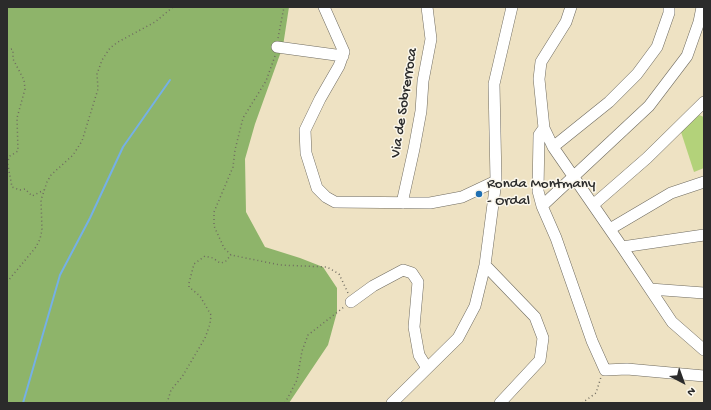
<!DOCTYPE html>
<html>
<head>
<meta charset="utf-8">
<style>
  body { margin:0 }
  #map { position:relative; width:711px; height:410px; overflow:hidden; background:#eee2c3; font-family:"Gochi Hand",sans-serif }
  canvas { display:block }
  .frame { position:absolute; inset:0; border:8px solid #2b2b2b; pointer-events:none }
  .north { position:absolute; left:663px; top:362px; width:40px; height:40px; -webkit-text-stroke:3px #fbf7ec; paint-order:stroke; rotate:139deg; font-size:11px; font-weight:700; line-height:16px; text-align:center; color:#2b2b2b }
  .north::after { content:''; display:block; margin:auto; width:14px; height:18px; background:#2b2b2b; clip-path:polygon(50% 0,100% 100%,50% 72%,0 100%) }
</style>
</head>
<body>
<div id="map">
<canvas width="711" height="410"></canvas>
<div class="frame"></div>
<div class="north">N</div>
</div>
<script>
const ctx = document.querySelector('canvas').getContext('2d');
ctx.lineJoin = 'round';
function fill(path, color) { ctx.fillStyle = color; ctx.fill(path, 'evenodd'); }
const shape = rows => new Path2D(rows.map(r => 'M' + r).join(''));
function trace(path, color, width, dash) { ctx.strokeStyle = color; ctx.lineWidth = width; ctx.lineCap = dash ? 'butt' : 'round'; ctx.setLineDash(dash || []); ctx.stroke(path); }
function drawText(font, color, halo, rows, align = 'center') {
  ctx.font = font + ' "Gochi Hand",sans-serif'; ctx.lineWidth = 3; ctx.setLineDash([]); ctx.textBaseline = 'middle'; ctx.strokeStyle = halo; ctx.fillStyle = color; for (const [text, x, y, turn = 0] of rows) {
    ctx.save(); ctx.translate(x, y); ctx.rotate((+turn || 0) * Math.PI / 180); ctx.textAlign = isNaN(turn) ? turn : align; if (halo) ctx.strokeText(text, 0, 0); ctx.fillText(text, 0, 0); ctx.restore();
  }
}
const green = shape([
  [699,115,704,117,704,168,694,172,681,132]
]);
const forest = shape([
  [7,7,289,7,283,46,255,124,245,159,246,212,265,247,300,258,323,267,337,288,337,312,328,345,289,403,7,403]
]);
const stream = shape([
  [23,403,60,275,90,218,123,147,170,80]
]);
const path = shape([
  [278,38,284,7],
  [7,50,12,49,13,51,13,59,24,80,25,89,17,118,18,151,10,156,8,161],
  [275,56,266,81,243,118,235,150,233,167,214,212,214,226,224,248,231,255,280,265,327,267,339,274,348,293],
  [7,160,12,187,20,190,25,189,32,196,44,190],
  [7,282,36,247,40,239,42,230,41,200,47,182,51,175,73,155,82,141,98,89,97,74,102,60,110,48,118,42,155,22,173,7],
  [167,403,171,390,182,377,205,338,210,324,211,315,200,296,189,287,189,283,194,264,205,256,213,258,220,263,225,262,231,255],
  [285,403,297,380,302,351,308,335,344,307],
  [582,403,596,393,601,377]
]);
const minor = shape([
  [324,7,344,52,339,66,320,99,305,130,306,153,317,188,326,197,335,202,430,203,462,197,496,181,494,84,512,7],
  [571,7,566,22,541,62,539,79,544,128,553,147,622,247,672,322,704,350],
  [702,7,699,22,687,56,649,106,542,206,556,238,592,341,605,370,627,369,704,376],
  [277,47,343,56],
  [553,147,609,102,637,74,657,47,669,13,669,7],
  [402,203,414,149,421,111,423,81,431,39,427,7],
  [593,205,647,158,704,102],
  [542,206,538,191,539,135,544,128],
  [610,229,671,193,704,182],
  [622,247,704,235],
  [485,265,535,317,543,338,540,360,500,403],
  [650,289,704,293],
  [351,302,373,286,403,270,412,273,418,282,414,327,419,355,427,368],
  [392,403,458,338,475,306,485,265,496,181]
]);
const markers = [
  [479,194,4,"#1f6fb2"]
];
const streetNames = [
  ["Via de Sobrerroca",405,103,-81]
];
const poiNames = [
  ["Ronda Montmany",487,185],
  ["- Ordal",487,202]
];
fill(green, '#b3d27a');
fill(forest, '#8eb46a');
trace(stream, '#75b0e6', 2);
trace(minor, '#6f6b60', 12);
trace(path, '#6f6b60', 1.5, [1, 3]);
trace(minor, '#fff', 11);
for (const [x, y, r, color] of markers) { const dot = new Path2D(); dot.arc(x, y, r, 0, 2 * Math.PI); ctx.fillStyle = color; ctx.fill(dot); trace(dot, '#fbf7ec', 1.5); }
drawText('15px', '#2b2b2b', '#fbf7ec', streetNames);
drawText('15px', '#2b2b2b', '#fbf7ec', poiNames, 'left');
</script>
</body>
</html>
